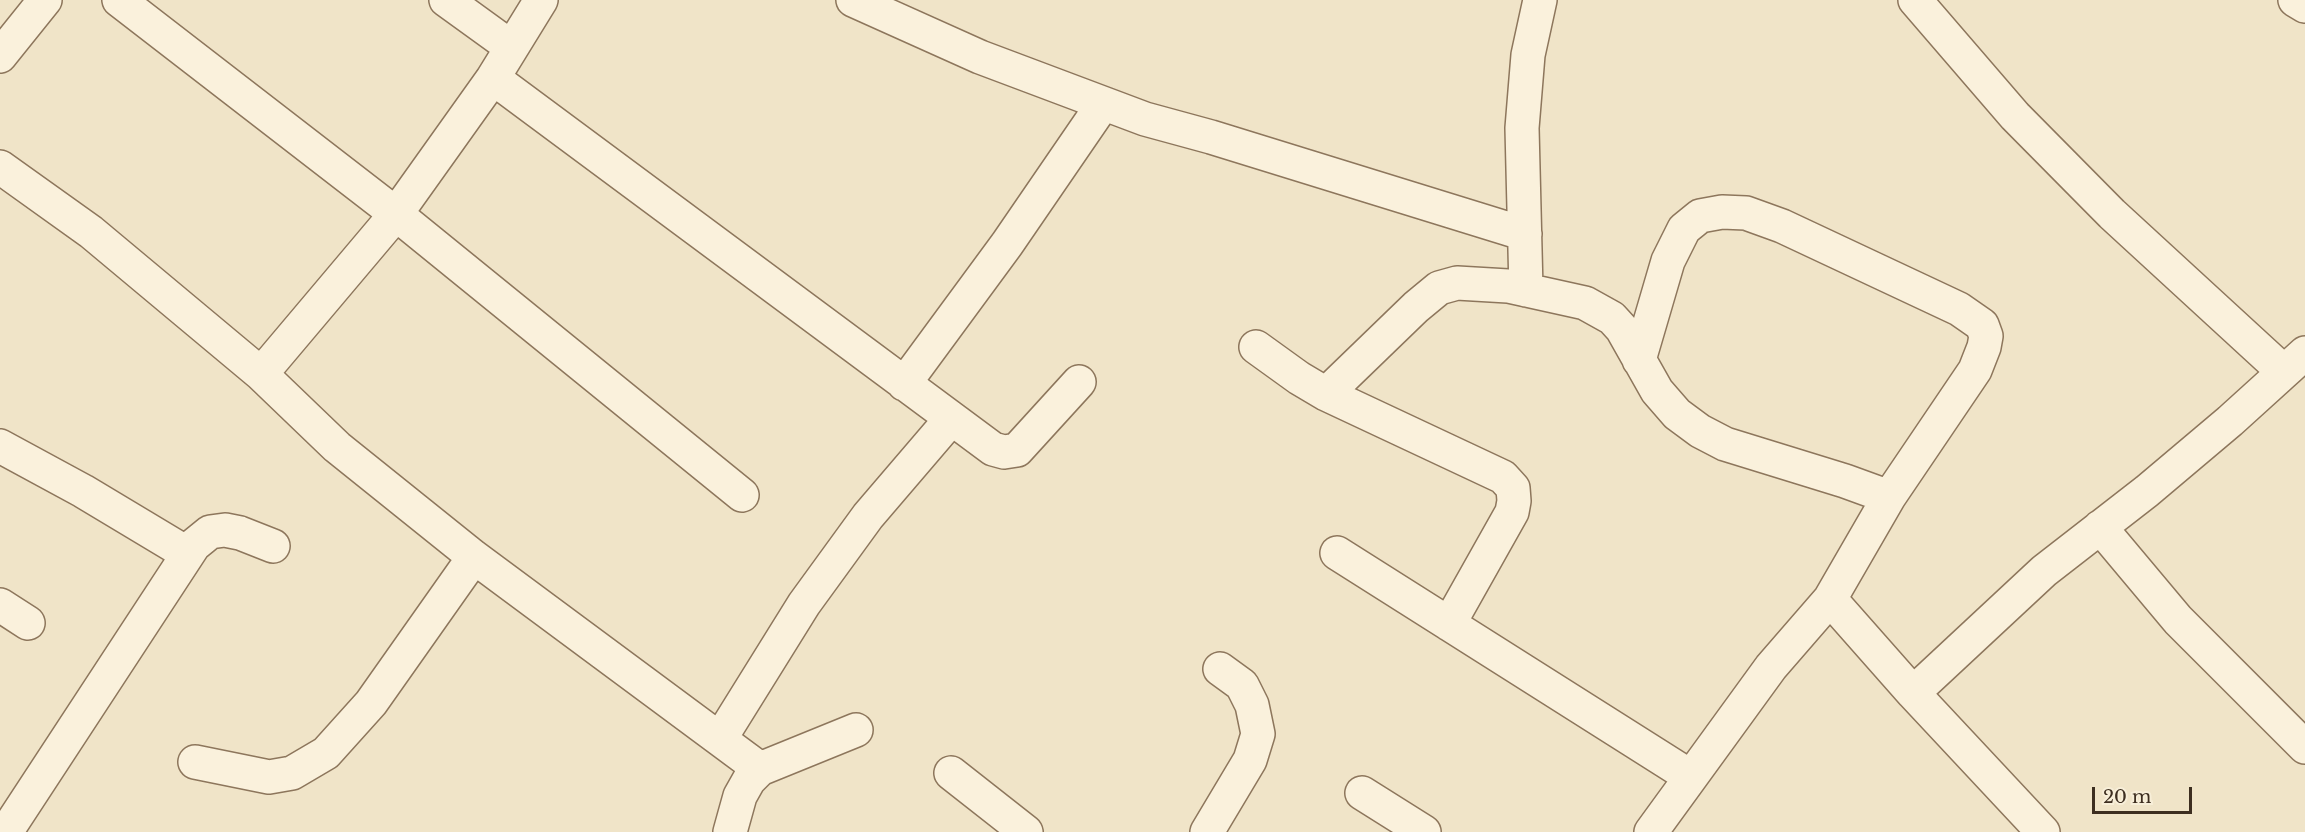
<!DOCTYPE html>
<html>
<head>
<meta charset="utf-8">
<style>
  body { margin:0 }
  #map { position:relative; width:2305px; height:832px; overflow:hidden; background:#f0e4c8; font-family:"Libre Baskerville",serif }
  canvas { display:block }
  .scale { position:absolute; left:2092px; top:787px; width:100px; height:27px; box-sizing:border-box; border:3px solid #3d2e20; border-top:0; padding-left:8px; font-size:18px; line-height:21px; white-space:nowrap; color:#3d2e20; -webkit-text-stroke:4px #f7eed8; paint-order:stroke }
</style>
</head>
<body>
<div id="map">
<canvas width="2305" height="832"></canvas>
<div class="scale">20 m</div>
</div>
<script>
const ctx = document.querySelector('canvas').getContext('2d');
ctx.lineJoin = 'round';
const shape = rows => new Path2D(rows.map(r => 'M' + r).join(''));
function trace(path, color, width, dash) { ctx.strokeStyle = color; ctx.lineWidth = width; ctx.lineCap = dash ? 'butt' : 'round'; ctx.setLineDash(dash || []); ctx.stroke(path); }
const minor = shape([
  [119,0,396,214,742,495],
  [446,0,511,47],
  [853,0,980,57,1145,119,1211,137,1525,234],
  [1915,0,2015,116,2112,214,2284,372],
  [2295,0,2305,6],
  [0,56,45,0],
  [493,78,993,449,1004,452,1017,450,1079,382],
  [0,167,91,232,261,374,337,447,474,557,760,769,749,780,740,796,730,832],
  [1526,290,1522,128,1528,55,1540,0],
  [1256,347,1299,378,1326,394,1503,477,1513,488,1514,501,1512,512,1449,624],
  [1639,360,1668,261,1684,229,1700,216,1722,212,1746,213,1782,226,1959,309,1982,325,1986,336,1984,347,1975,370,1889,497],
  [261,374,396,214,493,78,541,0],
  [904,384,1007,244,1103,104],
  [1326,394,1416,307,1439,288,1457,283,1508,286,1585,303,1612,318,1622,329,1657,391,1677,414,1700,431,1725,444,1845,481,1889,497,1830,599],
  [0,446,83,491,188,554],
  [2100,527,2178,620,2305,747],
  [1337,553,1691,777],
  [0,605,28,623],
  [1913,693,2044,571,2147,491,2230,421,2305,353],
  [720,739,804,604,868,516,951,419],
  [195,762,269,777,292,773,326,753,371,703,474,557],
  [760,769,856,730],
  [951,773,1026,832],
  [1362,793,1424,832],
  [6,832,194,545,210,532,225,530,240,533,273,546],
  [1207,832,1250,760,1258,734,1252,705,1242,685,1220,669],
  [1651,832,1771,667,1830,599,1913,693,2043,832]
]);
trace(minor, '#8d765c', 36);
trace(minor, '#faf1dc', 33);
</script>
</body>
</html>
